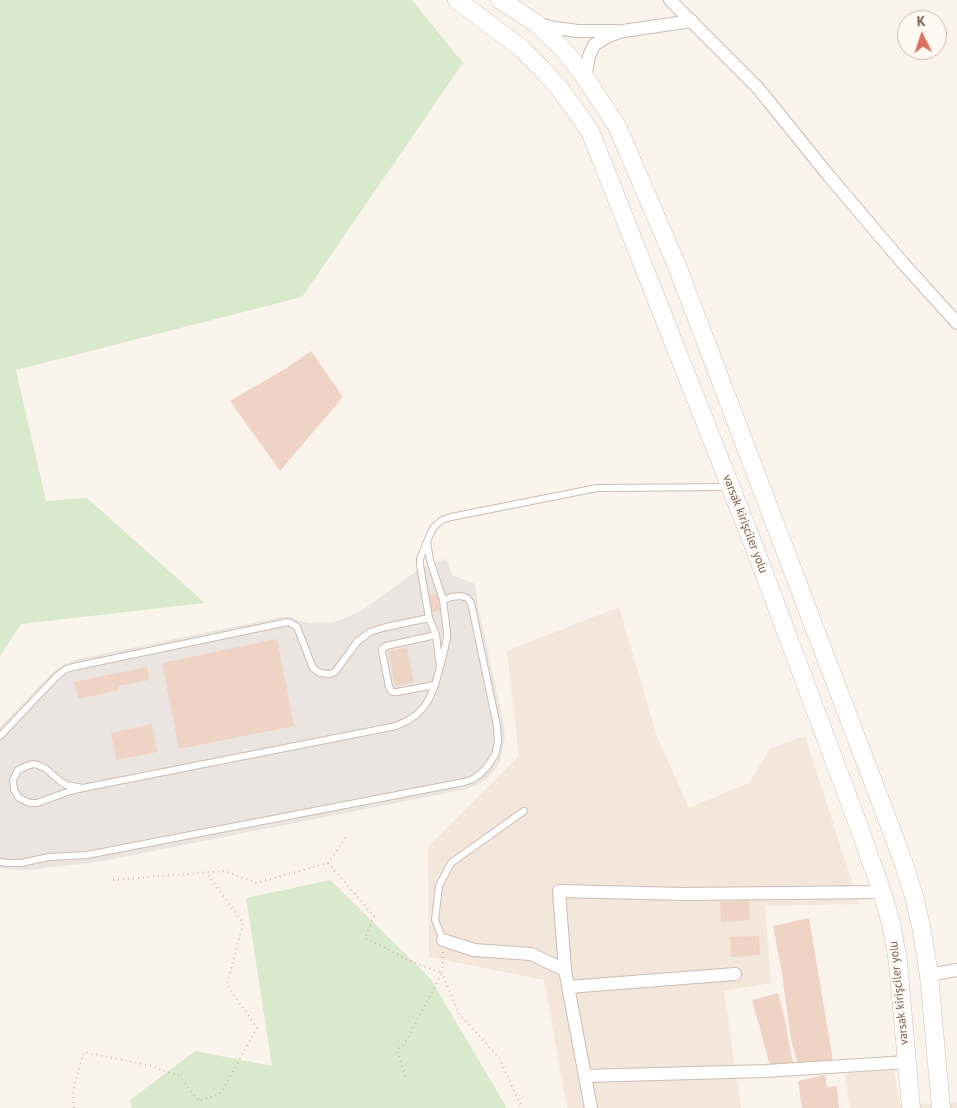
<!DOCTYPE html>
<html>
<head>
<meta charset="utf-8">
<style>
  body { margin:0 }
  #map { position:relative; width:957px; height:1108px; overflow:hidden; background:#fbf4ec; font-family:"PT Sans",sans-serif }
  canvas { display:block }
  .north { position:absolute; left:897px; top:10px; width:50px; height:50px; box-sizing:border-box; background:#fef9f2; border:1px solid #c7bab1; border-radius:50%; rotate:356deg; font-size:14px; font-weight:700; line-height:20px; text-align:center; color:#755b50 }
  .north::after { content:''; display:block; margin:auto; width:18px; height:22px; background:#da6f5c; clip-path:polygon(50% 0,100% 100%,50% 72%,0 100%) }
</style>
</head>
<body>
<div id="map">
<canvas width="957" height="1108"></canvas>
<div class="north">K</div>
</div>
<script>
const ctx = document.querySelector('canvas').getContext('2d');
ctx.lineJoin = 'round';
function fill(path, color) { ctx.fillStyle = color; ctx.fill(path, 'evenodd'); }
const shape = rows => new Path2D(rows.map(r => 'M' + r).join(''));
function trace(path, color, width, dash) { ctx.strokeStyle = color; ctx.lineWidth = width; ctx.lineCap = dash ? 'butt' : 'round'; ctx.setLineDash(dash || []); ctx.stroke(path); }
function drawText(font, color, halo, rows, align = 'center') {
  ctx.font = font + ' "PT Sans",sans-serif'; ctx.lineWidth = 4; ctx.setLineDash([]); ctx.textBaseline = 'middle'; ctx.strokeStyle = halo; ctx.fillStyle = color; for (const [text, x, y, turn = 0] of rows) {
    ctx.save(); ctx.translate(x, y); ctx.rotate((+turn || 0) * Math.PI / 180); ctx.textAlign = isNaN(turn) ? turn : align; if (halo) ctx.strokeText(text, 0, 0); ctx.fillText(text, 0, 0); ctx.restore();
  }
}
const residential = shape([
  [619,607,656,734,689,808,749,783,770,749,805,736,859,904,765,906,771,983,724,991,741,1108,567,1108,544,980,429,957,428,847,519,756,507,651],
  [894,1070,900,1105,957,1102,957,1108,850,1108,845,1073]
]);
const industrial = shape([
  [447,559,452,575,475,584,478,606,504,725,505,737,500,762,494,771,486,779,475,786,462,790,98,862,29,870,12,870,0,868,0,727,56,669,64,664,78,659,281,617,290,617,299,621,311,623,333,622,343,619,362,610,417,571,427,565]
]);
const green = shape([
  [0,0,412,0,463,63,302,297,16,370,46,501,87,498,205,603,21,624,0,656],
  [330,880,430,978,507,1108,132,1108,130,1100,195,1051,272,1066,246,898]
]);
const building = shape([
  [311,351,343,397,280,471,230,401,285,369],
  [438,593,441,610,432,612,429,595],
  [277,639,294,726,179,749,162,663],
  [407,648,414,682,395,686,388,651],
  [147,667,149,680,118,686,119,690,78,699,74,682],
  [152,724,157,752,116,760,111,733],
  [749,900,750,920,721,922,720,902],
  [809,918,833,1061,798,1064,791,1040,782,974,773,926],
  [759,936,760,955,731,957,730,937],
  [778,993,787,1028,788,1038,793,1063,771,1069,752,1000],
  [825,1075,827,1087,837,1086,839,1108,802,1108,798,1081]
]);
const path = shape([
  [328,863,374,916,365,938,413,962,442,973,405,1043,397,1050,406,1079],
  [113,880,224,871,256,883,328,863,347,836],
  [443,952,442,973,459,1014,499,1058,522,1108],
  [74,1108,73,1090,84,1052,148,1065,179,1076,199,1101,221,1093,257,1028,227,985,243,923,206,872]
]);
const lane = shape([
  [427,542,430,560,443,600,447,632,447,638,441,664],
  [435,685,397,692,392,692,389,687,382,651,382,649,386,646,436,635],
  [0,736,56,677,66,669,73,667,288,622,291,623,297,627,311,663,313,668,320,673,330,674,335,672,338,668,357,642,370,632,386,627,429,618],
  [83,788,66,785,60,781,45,768,35,764,29,765,18,770,13,780,14,790,19,798,30,803,37,803,70,791,83,788,381,729,396,726,407,721,416,715,424,707,429,699,435,685,440,667,436,635,429,618,420,565,420,559,431,532,435,526,442,520,451,517,597,488,730,487],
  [0,862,9,863,21,863,49,857,87,855,464,782,473,779,480,774,487,767,495,755,498,742,497,726,471,603,467,598,461,596,452,597,443,600],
  [443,940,435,920,439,886,451,863,524,811]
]);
const street = shape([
  [670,0,758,88,829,176,902,262,957,323],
  [539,24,555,28,578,31,616,31],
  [585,78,589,56,594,45,608,36,623,31,692,21],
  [443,940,474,950,531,954,565,970],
  [929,975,957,970],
  [568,987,735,974],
  [585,1076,766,1071,907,1062],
  [591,1108,565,970,559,891,684,894,882,892]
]);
const secondary = shape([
  [457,0,521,48,542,69,560,89,590,131,754,546,852,808,882,892,891,923,898,962,911,1108],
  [500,0,536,23,561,47,580,70,617,126,677,266,902,858,914,896,921,926,929,975,941,1108]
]);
const streetNames = [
  ["varsak kirişciler yolu",745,524,69],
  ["varsak kirişciler yolu",899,993,-96]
];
fill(residential, '#f3e6db');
fill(industrial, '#ebe5e1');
fill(green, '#d9e9cb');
fill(building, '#efd3c5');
trace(lane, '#cdbcb2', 8);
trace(street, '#cdbcb2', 14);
trace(secondary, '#d2beb2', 19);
trace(path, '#d4b6a8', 2, [1, 4]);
trace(lane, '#fff', 6);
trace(street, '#fff', 12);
trace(secondary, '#fff', 18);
drawText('12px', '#755b50', '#fef9f2', streetNames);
</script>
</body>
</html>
